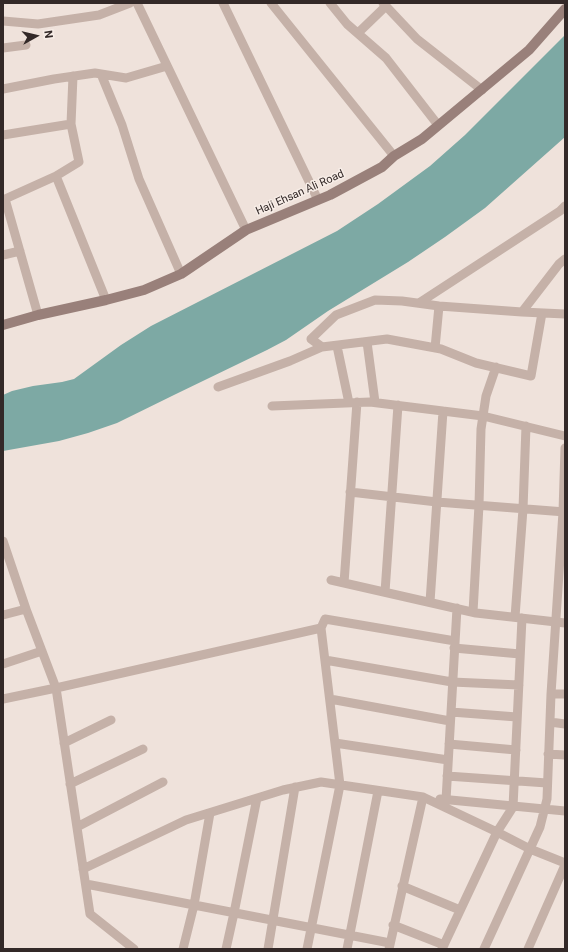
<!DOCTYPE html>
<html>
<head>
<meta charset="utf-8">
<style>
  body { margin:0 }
  #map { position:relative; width:568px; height:952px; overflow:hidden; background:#efe2db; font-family:Roboto,sans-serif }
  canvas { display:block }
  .frame { position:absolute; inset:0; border:4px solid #332928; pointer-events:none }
  .north { position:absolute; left:16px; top:16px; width:40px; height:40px; -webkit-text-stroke:3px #f7ede7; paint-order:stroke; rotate:82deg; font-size:11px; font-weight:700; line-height:16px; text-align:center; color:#332928 }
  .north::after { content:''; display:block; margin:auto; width:14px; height:18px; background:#332928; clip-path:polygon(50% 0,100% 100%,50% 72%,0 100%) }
</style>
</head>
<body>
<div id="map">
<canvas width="568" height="952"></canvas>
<div class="frame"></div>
<div class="north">N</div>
</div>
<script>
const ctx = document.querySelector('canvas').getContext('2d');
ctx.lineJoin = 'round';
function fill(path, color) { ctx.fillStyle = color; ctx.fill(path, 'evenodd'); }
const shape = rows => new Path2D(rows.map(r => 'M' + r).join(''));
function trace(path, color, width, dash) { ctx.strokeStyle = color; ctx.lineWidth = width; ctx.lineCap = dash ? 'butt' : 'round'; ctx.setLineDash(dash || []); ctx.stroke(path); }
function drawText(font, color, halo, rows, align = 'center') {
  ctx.font = font + ' Roboto,sans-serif'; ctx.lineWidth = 3; ctx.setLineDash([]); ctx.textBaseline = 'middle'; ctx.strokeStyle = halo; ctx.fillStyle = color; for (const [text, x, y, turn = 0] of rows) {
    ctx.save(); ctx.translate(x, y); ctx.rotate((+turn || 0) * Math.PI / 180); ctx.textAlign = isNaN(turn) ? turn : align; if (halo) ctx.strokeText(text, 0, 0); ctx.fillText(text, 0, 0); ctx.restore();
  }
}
const water = shape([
  [565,35,565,137,485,208,445,237,408,262,328,311,286,340,267,350,176,394,117,423,88,433,59,441,3,451,3,395,12,391,33,386,62,382,74,379,121,345,151,326,337,231,378,204,430,166,465,135]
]);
const street = shape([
  [137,3,246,230],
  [223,3,318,200],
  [271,3,394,156],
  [330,3,347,24,386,58,438,125],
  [383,3,417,39,482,90],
  [3,21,38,24,99,15,130,3],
  [358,33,386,6],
  [3,48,26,45],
  [101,74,122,125,139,179,181,274],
  [3,89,54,79,95,73,126,78,167,66],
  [71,124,73,76],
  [3,135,71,124,79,162,56,176,106,300],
  [3,255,20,251],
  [419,303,560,211,565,206],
  [522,312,559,264,565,259],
  [542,313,531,376,476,363,441,349,387,339,322,347,311,339,336,315,375,300,402,301,439,306,522,312,565,314],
  [38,315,5,199,56,176],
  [367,342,375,402],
  [337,346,349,403],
  [435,348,439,306],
  [218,387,290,361,322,347],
  [272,406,370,402,483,416,565,436],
  [350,492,437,502,565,512],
  [3,541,26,609,3,615],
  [331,580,476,613,565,623],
  [344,583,357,402],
  [385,592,398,405],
  [430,602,443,411],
  [26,609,56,688,321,628,340,785,307,949],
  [473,612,479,505,481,429,486,396,496,367],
  [515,617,523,509,526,426],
  [321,628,325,619,455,641],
  [454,648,520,654],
  [325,660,452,682,519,685],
  [3,664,42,651],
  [551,694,565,694],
  [3,699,56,688,90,914,134,949],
  [330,699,450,721],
  [451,712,517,717],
  [550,722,565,724],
  [64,743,111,720],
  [335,743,448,760],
  [449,744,516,750],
  [548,754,565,755],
  [447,776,547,783],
  [70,784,143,749],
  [423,797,497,832,530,849,565,863],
  [440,799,565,811],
  [446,800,457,608],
  [77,827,163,782],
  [83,869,186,820,283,790,321,782,423,797,389,949],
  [86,884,390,943],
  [402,886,460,910],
  [393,925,444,945],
  [183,949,194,905,210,813],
  [226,949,234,913,257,798],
  [268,949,295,787],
  [347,949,378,791],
  [442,949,497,832,513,807,522,618],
  [484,949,540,827,547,799,551,694,563,512,565,448],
  [528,949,565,865]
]);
const secondary = shape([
  [3,325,38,315,106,300,144,290,181,274,246,230,330,195,382,167,394,156,422,139,529,50,565,9]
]);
const streetNames = [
  ["Haji Ehsan Ali Road",300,193,-24]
];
fill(water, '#7da9a4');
trace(street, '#c5b1a8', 9);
trace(secondary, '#99807a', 10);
drawText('11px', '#332928', '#f7ede7', streetNames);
</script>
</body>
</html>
